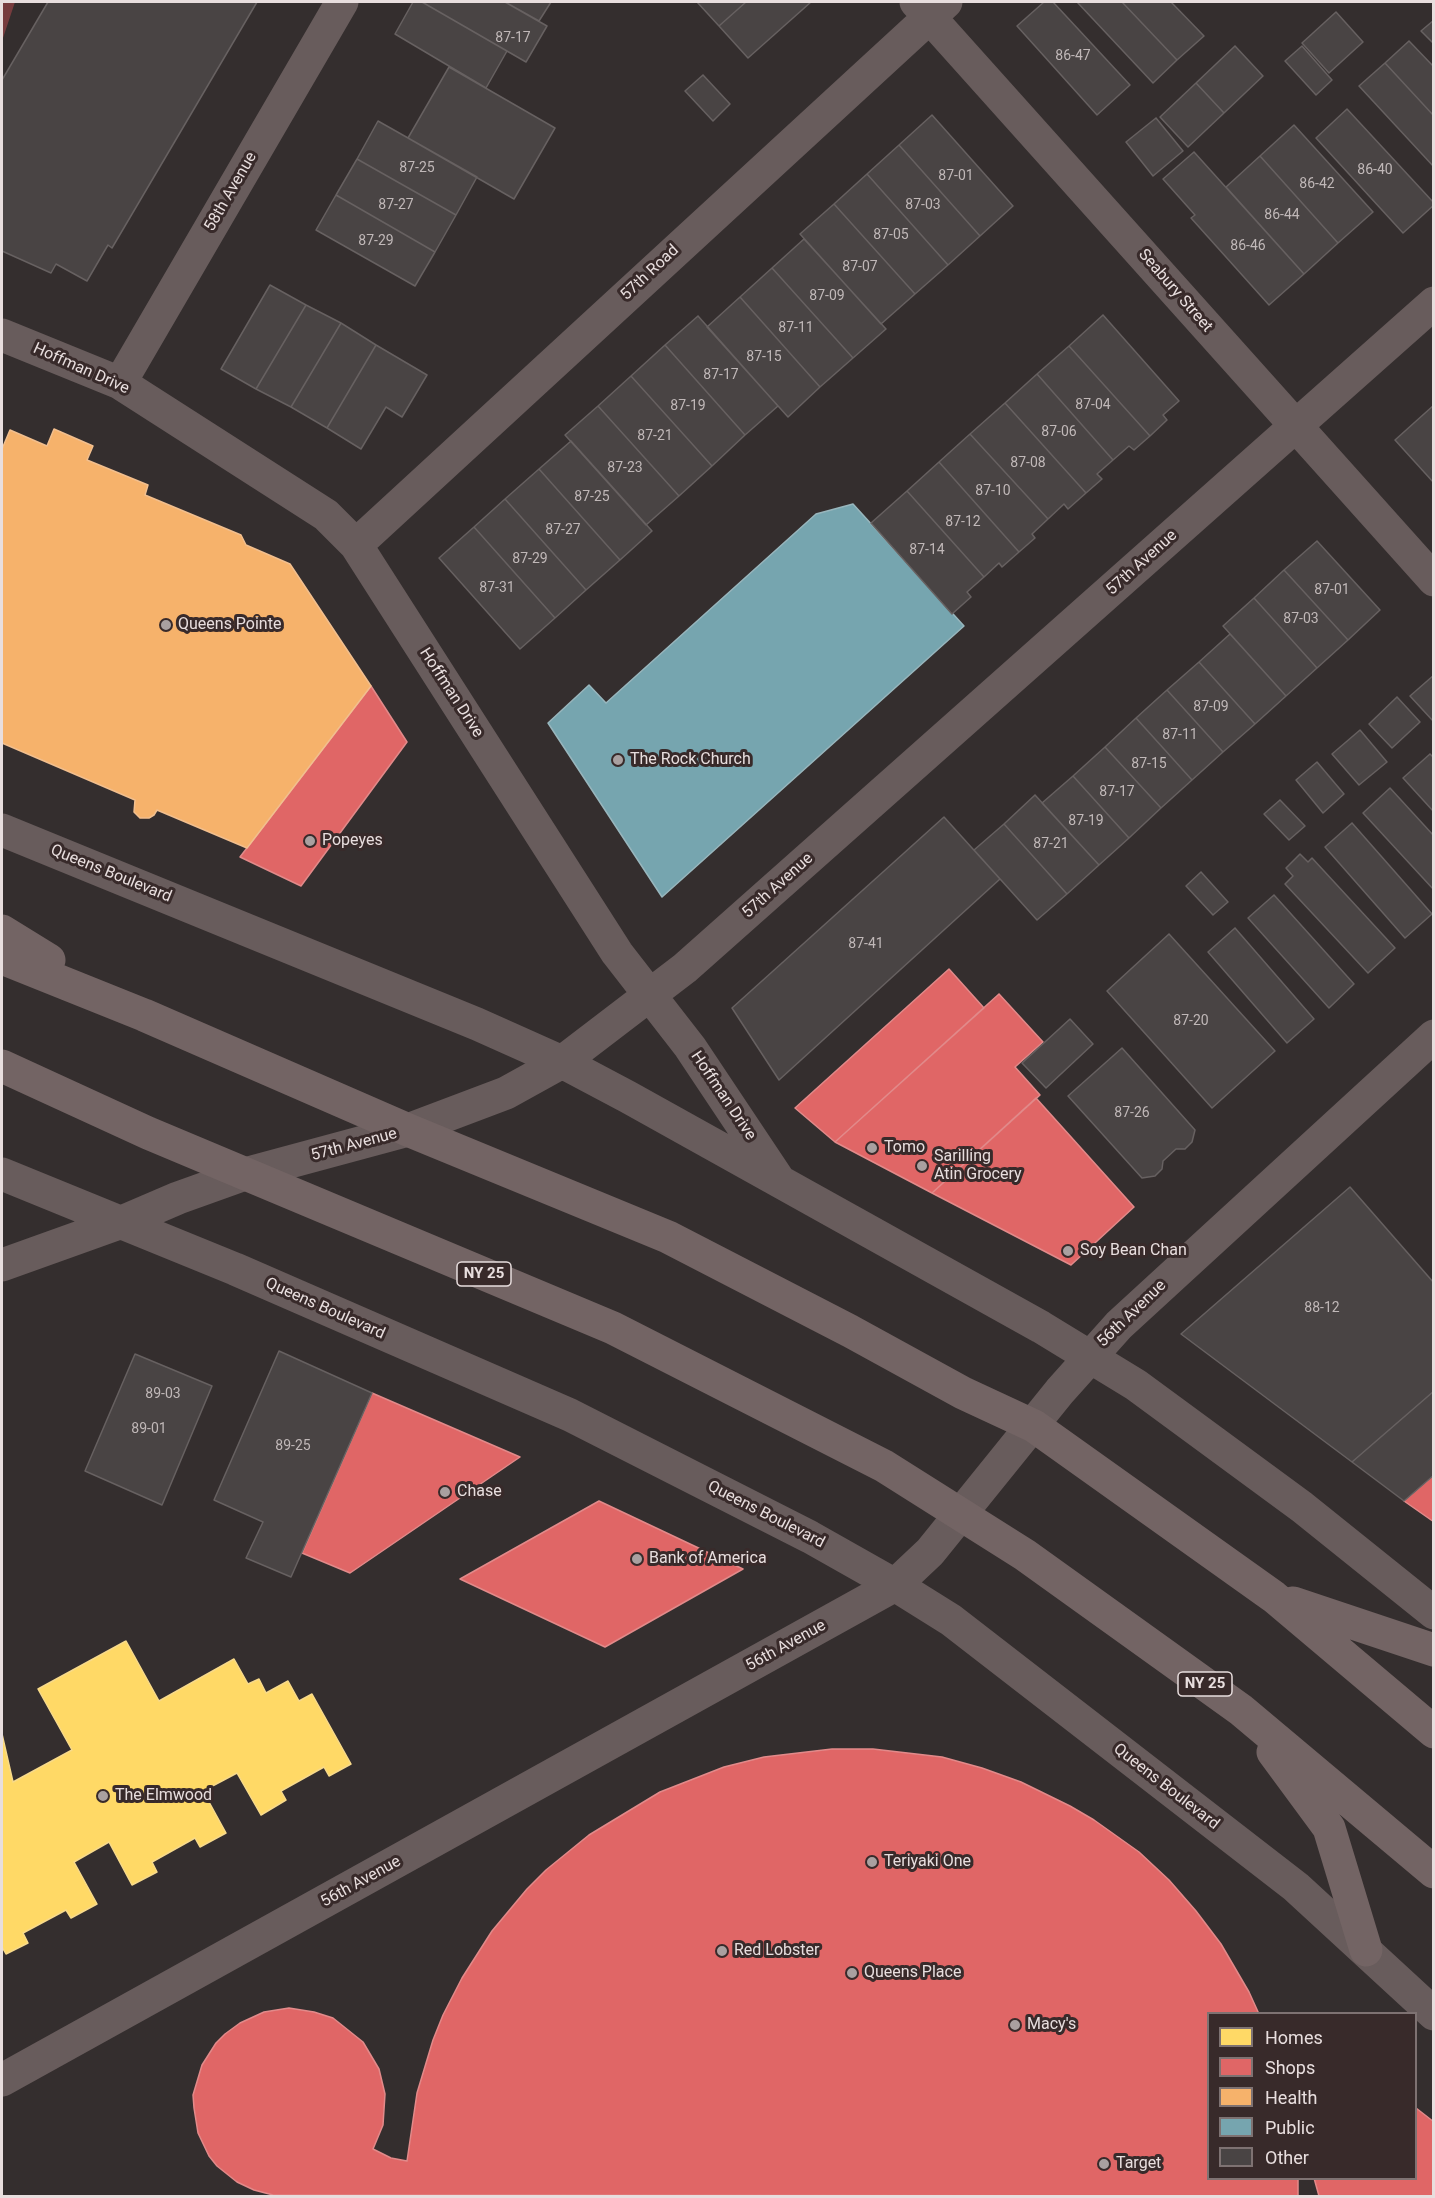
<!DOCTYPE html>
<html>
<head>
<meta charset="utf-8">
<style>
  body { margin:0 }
  #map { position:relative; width:1435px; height:2198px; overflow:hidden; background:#342e2e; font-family:Roboto,sans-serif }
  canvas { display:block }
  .frame { position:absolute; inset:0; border:3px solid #e8dede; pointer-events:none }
  .legend { position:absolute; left:1207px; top:2012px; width:210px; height:168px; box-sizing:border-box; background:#382a2a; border:2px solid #7e7272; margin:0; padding:8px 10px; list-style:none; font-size:18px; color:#e8dede }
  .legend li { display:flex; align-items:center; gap:12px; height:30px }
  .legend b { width:30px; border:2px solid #7e7272 }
</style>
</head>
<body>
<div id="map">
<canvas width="1435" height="2198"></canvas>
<div class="frame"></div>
<ul class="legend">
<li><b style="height:16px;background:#ffd966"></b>Homes</li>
<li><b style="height:16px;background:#e06666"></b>Shops</li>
<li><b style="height:16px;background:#f6b26b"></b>Health</li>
<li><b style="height:16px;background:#76a5af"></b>Public</li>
<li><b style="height:16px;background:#494444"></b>Other</li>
</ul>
</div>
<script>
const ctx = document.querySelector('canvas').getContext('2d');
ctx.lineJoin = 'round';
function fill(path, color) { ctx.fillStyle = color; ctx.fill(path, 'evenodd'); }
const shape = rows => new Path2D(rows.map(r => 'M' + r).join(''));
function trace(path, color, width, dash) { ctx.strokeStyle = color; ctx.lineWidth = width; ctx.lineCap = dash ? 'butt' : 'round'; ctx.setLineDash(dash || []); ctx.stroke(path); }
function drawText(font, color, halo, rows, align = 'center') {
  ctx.font = font + ' Roboto,sans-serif'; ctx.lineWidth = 6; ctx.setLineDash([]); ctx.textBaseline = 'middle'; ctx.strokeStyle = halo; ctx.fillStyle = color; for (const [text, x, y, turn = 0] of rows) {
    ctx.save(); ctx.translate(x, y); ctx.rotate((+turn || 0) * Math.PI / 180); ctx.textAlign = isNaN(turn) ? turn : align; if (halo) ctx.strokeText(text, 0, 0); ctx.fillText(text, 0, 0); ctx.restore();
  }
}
const green = shape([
  [2,2,15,2,2,41]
]);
const homes = shape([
  [126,1641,159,1701,234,1659,248,1684,259,1679,266,1693,288,1681,299,1701,312,1694,351,1764,329,1776,324,1767,281,1791,286,1800,261,1815,237,1773,203,1791,226,1833,200,1847,195,1838,152,1862,157,1872,132,1885,109,1842,74,1862,97,1904,71,1918,66,1910,23,1933,28,1943,6,1954,2,1947,2,1734,13,1782,72,1750,38,1689,126,1641]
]);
const shops = shape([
  [371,686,407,742,301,886,240,857,371,686],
  [949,969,984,1008,835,1142,795,1108,949,969],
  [999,994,1043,1042,1015,1067,1040,1095,932,1193,835,1142,999,994],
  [1036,1098,1134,1207,1071,1265,932,1193,1036,1098],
  [372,1393,520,1457,350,1573,302,1553,372,1393],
  [1434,1475,1434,1522,1404,1501,1434,1475],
  [599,1501,743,1569,605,1647,460,1579,599,1501],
  [832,1749,873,1749,942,1757,982,1768,1021,1782,1070,1806,1094,1820,1139,1852,1169,1880,1196,1911,1221,1944,1249,1992,1259,2014,1208,2014,1208,2178,1298,2178,1298,2196,273,2195,254,2190,237,2182,217,2166,209,2156,198,2133,194,2108,193,2095,202,2065,216,2043,225,2034,240,2023,264,2012,289,2008,314,2012,333,2018,363,2042,379,2069,385,2094,383,2125,373,2149,391,2158,407,2161,417,2093,433,2040,443,2015,462,1978,492,1931,527,1889,546,1870,589,1835,660,1792,724,1767,764,1757,832,1749],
  [1416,2108,1434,2122,1434,2196,1319,2196,1314,2178,1416,2178,1416,2108]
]);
const health = shape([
  [54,429,93,446,87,460,148,485,145,495,241,535,246,545,290,564,371,686,247,848,157,810,154,815,149,818,140,818,134,812,135,800,2,743,2,449,10,430,47,446,54,429]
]);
const public = shape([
  [853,504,964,626,662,897,548,723,589,685,606,703,816,514,853,504]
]);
const building = shape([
  [48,2,257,2,112,248,108,245,87,281,56,264,51,273,2,251,2,80,48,2],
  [413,2,422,2,507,51,486,88,395,34,413,2],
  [422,2,505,2,547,26,526,62,422,2],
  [505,2,551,2,539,21,505,2],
  [697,2,746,2,719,26,697,2],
  [746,2,811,2,748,58,719,26,746,2],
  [1044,2,1053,2,1130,85,1097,115,1017,26,1044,2],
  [1077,2,1122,2,1177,60,1153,83,1077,2],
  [1122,2,1171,2,1204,36,1177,60,1122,2],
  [1336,12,1363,42,1329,73,1302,43,1336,12],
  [1434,20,1434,44,1421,31,1434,20],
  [1409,41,1434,67,1434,116,1385,63,1409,41],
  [1235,46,1263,76,1224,113,1196,83,1235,46],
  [1302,46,1332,80,1316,95,1285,61,1302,46],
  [1385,63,1434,116,1434,167,1359,86,1385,63],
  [449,67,555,128,514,199,408,138,449,67],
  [703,75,730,104,713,121,685,91,703,75],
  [1196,83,1224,113,1188,147,1160,117,1196,83],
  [1347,109,1434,203,1434,205,1403,233,1316,138,1347,109],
  [932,115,1013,206,980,236,899,145,932,115],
  [1156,118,1183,151,1153,176,1126,142,1156,118],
  [378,121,477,177,456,215,357,159,378,121],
  [1294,125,1373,212,1338,243,1260,156,1294,125],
  [899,145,980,236,948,265,867,174,899,145],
  [1194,152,1304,274,1269,305,1191,218,1195,215,1163,179,1194,152],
  [1260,156,1338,243,1304,274,1226,187,1260,156],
  [357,159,456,215,435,252,336,195,357,159],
  [867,174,948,265,915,294,834,204,867,174],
  [336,195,435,252,415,286,316,230,336,195],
  [834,204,915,294,881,324,800,234,834,204],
  [804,239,886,329,853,358,772,268,804,239],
  [772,268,853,358,820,387,740,297,772,268],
  [270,285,306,305,256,389,221,369,270,285],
  [740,297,820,387,788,417,707,327,740,297],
  [306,305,341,323,291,407,256,389,306,305],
  [1103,315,1179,401,1163,415,1167,420,1150,436,1069,346,1103,315],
  [698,316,778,406,745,435,665,345,698,316],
  [341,323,376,345,327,428,291,407,341,323],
  [376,345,427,375,402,417,386,407,361,449,327,428,376,345],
  [665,345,745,435,712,466,631,376,665,345],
  [1069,346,1150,436,1134,450,1129,446,1113,460,1037,374,1069,346],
  [1037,374,1113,460,1097,474,1102,479,1086,493,1005,403,1037,374],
  [631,376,712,466,679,496,598,406,631,376],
  [1005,403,1086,493,1068,509,1064,504,1048,519,970,434,1005,403],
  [1434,405,1434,483,1395,440,1434,405],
  [598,406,679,496,646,525,565,435,598,406],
  [970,434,1048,519,1032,534,1035,538,1019,552,939,462,970,434],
  [571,441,652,531,620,560,539,469,571,441],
  [939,462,1019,552,1002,567,999,563,984,577,907,491,939,462],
  [539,469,620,560,586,590,505,499,539,469],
  [907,491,984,577,967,592,971,597,952,614,871,523,907,491],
  [505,499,586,590,555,618,474,527,505,499],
  [474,527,555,618,520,649,439,558,474,527],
  [1317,541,1380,610,1348,640,1284,570,1317,541],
  [1284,570,1348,640,1317,668,1254,598,1284,570],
  [1254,598,1317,668,1286,696,1223,626,1254,598],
  [1230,634,1286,696,1255,724,1199,662,1230,634],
  [1199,662,1255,724,1223,752,1167,690,1199,662],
  [1434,675,1434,722,1410,696,1434,675],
  [1167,690,1223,752,1192,780,1136,718,1167,690],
  [1397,697,1420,722,1392,748,1369,724,1397,697],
  [1136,718,1192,780,1161,808,1105,747,1136,718],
  [1360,730,1387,762,1359,785,1332,754,1360,730],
  [1105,747,1161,808,1129,838,1073,776,1105,747],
  [1430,754,1434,758,1434,812,1403,778,1430,754],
  [1317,762,1344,794,1323,813,1296,780,1317,762],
  [1073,776,1129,838,1099,865,1042,803,1073,776],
  [1390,788,1434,836,1434,890,1363,813,1390,788],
  [1035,795,1099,865,1067,894,1004,824,1035,795],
  [1280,800,1305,826,1289,840,1264,814,1280,800],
  [944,817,1000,879,779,1080,732,1008,944,817],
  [1352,823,1432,914,1405,938,1325,847,1352,823],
  [1004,824,1067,894,1037,920,974,850,1004,824],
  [1300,854,1308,862,1312,858,1395,948,1368,973,1285,884,1293,876,1286,868,1300,854],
  [1201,872,1228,902,1213,915,1186,886,1201,872],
  [1274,895,1354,984,1329,1008,1248,918,1274,895],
  [1235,928,1314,1019,1287,1043,1208,952,1235,928],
  [1169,934,1275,1051,1212,1108,1107,991,1169,934],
  [1070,1019,1093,1044,1046,1088,1022,1063,1070,1019],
  [1122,1048,1195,1130,1192,1142,1185,1149,1176,1149,1163,1161,1162,1169,1155,1176,1142,1178,1068,1096,1122,1048],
  [1350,1187,1434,1283,1434,1391,1352,1462,1181,1334,1350,1187],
  [279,1351,372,1393,291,1577,246,1558,263,1522,214,1500,279,1351],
  [135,1354,212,1386,162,1505,85,1471,135,1354],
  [1434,1391,1434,1475,1404,1501,1352,1462,1434,1391]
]);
const minor = shape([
  [916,2,1434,580],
  [2,335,120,383,326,515,356,545,617,953,690,1047,778,1179],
  [120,383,342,2],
  [356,545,946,2],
  [2,830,477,1024,562,1062,628,1097,1041,1327,1136,1385,1302,1507,1434,1613],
  [2,1174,235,1269,570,1415,810,1537,895,1585,951,1620,1296,1887,1434,2014],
  [2,1265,122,1222,178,1198,245,1174,408,1130,506,1093,562,1062,685,968,1434,303],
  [2,2080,895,1585,930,1552,1060,1391,1119,1325,1434,1036]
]);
const major = shape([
  [2,931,49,960],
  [2,958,144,1015,408,1130,668,1237,850,1331,963,1393,1034,1426,1274,1597,1434,1732],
  [2,1066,148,1133,613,1328,884,1466,1025,1555,1241,1710,1434,1872],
  [1293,1603,1434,1650],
  [1273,1752,1329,1828,1366,1950]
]);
const markers = [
  [166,625,6,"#a9a0a0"],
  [618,760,6,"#a9a0a0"],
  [310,841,6,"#a9a0a0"],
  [872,1148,6,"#a9a0a0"],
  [922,1166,6,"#a9a0a0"],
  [1068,1251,6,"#a9a0a0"],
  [445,1492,6,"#a9a0a0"],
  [637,1559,6,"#a9a0a0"],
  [103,1796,6,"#a9a0a0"],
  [872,1862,6,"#a9a0a0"],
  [722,1951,6,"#a9a0a0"],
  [852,1973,6,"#a9a0a0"],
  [1015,2025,6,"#a9a0a0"],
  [1104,2164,6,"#a9a0a0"]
];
const numberNames = [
  ["87-17",513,38],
  ["86-47",1073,56],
  ["87-25",417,168],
  ["86-40",1375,170],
  ["87-01",956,176],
  ["86-42",1317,184],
  ["87-27",396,205],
  ["87-03",923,205],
  ["86-44",1282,215],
  ["87-05",891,235],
  ["87-29",376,241],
  ["86-46",1248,246],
  ["87-07",860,267],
  ["87-09",827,296],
  ["87-11",796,328],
  ["87-15",764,357],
  ["87-17",721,375],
  ["87-04",1093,405],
  ["87-19",688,406],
  ["87-06",1059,432],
  ["87-21",655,436],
  ["87-08",1028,463],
  ["87-23",625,468],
  ["87-10",993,491],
  ["87-25",592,497],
  ["87-12",963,522],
  ["87-27",563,530],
  ["87-14",927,550],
  ["87-29",530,559],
  ["87-31",497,588],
  ["87-01",1332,590],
  ["87-03",1301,619],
  ["87-09",1211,707],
  ["87-11",1180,735],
  ["87-15",1149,764],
  ["87-17",1117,792],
  ["87-19",1086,821],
  ["87-21",1051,844],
  ["87-41",866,944],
  ["87-20",1191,1021],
  ["87-26",1132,1113],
  ["88-12",1322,1308],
  ["89-03",163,1394],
  ["89-01",149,1429],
  ["89-25",293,1446]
];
const shields = [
  [484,1274,54],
  [1205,1684,54]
];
const shieldNames = [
  ["NY 25",484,1274],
  ["NY 25",1205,1684]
];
const streetNames = [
  ["58th Avenue",231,192,-60],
  ["57th Road",650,273,-43],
  ["Seabury Street",1175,291,49],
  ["Hoffman Drive",81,369,24],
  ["57th Avenue",1142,563,-42],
  ["Hoffman Drive",451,693,57],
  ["Queens Boulevard",111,874,22],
  ["57th Avenue",778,886,-42],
  ["Hoffman Drive",723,1096,56],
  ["57th Avenue",354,1145,-15],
  ["Queens Boulevard",325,1309,24],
  ["56th Avenue",1132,1314,-44],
  ["Queens Boulevard",766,1515,27],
  ["56th Avenue",786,1646,-29],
  ["Queens Boulevard",1166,1787,38],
  ["56th Avenue",361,1882,-29]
];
const poiNames = [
  ["Queens Pointe",178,625],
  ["The Rock Church",630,760],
  ["Popeyes",322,841],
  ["Tomo",884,1148],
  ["Sarilling",934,1157],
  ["Atin Grocery",934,1175],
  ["Soy Bean Chan",1080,1251],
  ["Chase",457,1492],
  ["Bank of America",649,1559],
  ["The Elmwood",115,1796],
  ["Teriyaki One",884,1862],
  ["Red Lobster",734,1951],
  ["Queens Place",864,1973],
  ["Macy's",1027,2025],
  ["Target",1116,2164]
];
fill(green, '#773c3e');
fill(homes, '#ffd966');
trace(homes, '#f8da8a', 1.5);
fill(shops, '#e06666');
trace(shops, '#e28a8a', 1.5);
fill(health, '#f6b26b');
trace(health, '#f2bf8e', 1.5);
fill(public, '#76a5af');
trace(public, '#98b6bd', 1.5);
fill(building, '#494444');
trace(building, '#676161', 1.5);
trace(minor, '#685c5c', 33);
trace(major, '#736464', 33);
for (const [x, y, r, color] of markers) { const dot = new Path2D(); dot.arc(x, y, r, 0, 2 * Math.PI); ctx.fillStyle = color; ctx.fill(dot); trace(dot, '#382a2a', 2); }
drawText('14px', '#c0b8b8', null, numberNames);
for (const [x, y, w] of shields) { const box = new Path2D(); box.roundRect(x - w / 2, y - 12, w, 24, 4.5); ctx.fillStyle = '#382a2a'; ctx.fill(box); trace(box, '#e8dede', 1.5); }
drawText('bold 15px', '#e8dede', null, shieldNames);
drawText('16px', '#e8dede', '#382a2a', streetNames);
drawText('16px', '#e8dede', '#382a2a', poiNames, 'left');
</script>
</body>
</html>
